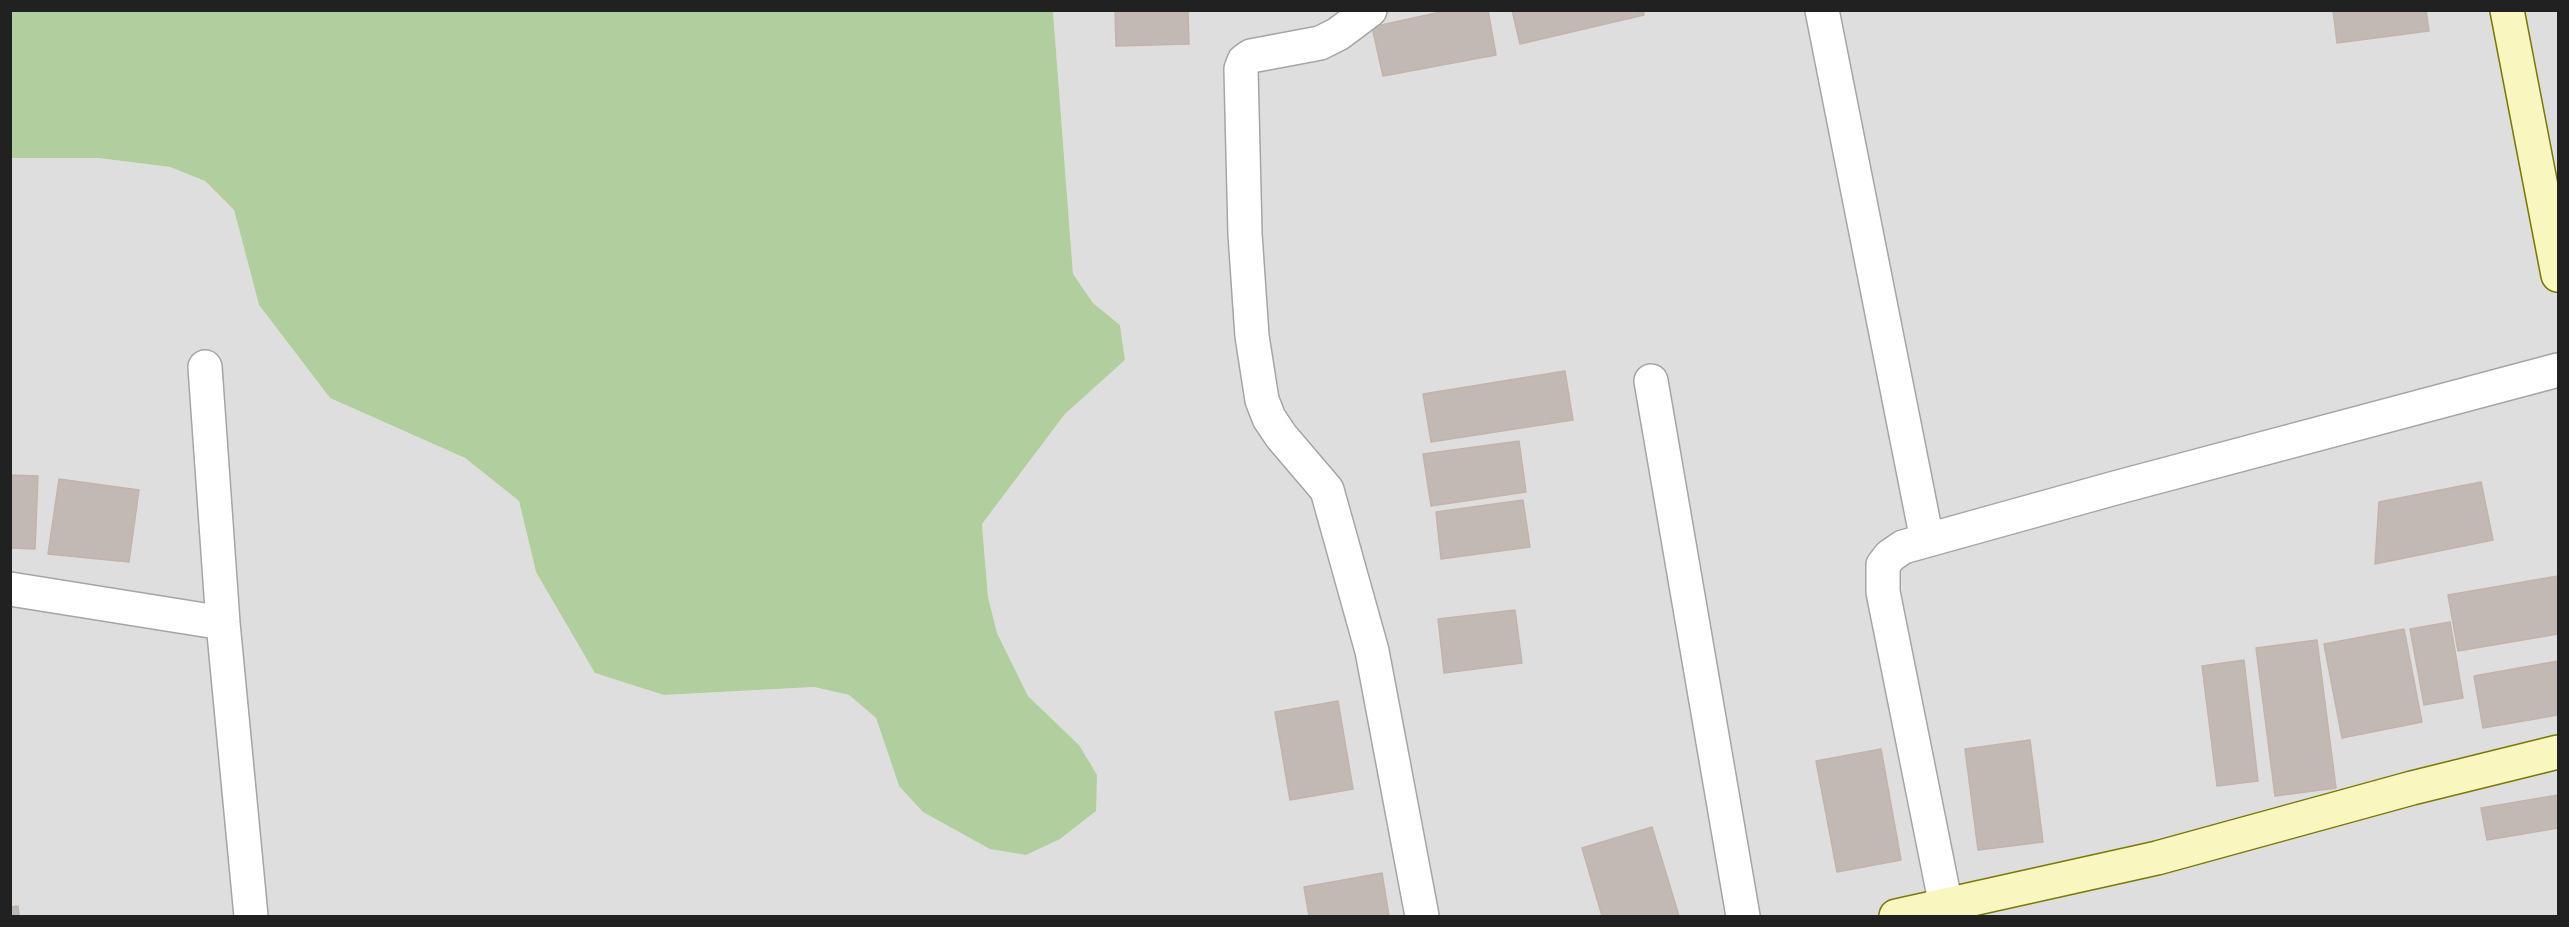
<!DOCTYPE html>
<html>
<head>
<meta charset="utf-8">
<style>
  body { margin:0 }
  #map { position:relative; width:2569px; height:927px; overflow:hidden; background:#f1ede8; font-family:Karla,sans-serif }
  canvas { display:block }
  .frame { position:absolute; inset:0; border:12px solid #212121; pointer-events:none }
</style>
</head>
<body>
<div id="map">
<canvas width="2569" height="927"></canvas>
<div class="frame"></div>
</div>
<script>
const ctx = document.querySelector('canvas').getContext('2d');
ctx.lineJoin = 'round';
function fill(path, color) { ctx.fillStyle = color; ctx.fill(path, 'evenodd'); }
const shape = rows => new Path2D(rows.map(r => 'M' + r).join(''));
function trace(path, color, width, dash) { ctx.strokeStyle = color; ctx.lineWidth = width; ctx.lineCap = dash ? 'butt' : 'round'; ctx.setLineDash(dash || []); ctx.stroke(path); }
const residential = shape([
  [1053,11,2558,11,2558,916,11,916,10,158,98,158,170,167,205,181,234,210,259,305,330,398,465,458,519,501,536,572,664,695,814,687,849,695,876,718,899,786,1079,745,1028,696,997,633,988,597,982,524,1065,414,1125,360,1120,325,1093,303,1073,274]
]);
const forest = shape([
  [10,11,1053,11,1073,274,1093,303,1120,325,1125,360,1065,414,982,524,988,597,997,633,1028,696,1079,745,1097,775,1096,811,1060,839,1026,855,990,849,923,812,899,786,876,718,849,695,814,687,664,695,595,673,536,572,519,501,465,458,330,398,259,305,234,210,205,181,170,167,98,158,11,158]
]);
const building = shape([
  [1115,10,1188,10,1189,44,1116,46,1115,10],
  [1450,10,1488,10,1496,55,1383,76,1372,27,1450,10],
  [1512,10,1643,10,1644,15,1520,44,1512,10],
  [2333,10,2426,10,2429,31,2337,43,2333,10],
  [1565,371,1573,420,1431,442,1423,394,1565,371],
  [1519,441,1526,492,1431,506,1423,454,1519,441],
  [10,475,38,476,35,549,10,548,10,475],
  [59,479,139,490,129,562,48,554,59,479],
  [2481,482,2493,540,2375,564,2379,502,2481,482],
  [1523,500,1530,547,1441,559,1436,512,1523,500],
  [2558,576,2558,634,2458,651,2448,595,2558,576],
  [1515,610,1522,663,1444,673,1438,619,1515,610],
  [2450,622,2463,698,2424,705,2410,629,2450,622],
  [2404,629,2422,722,2342,738,2324,644,2404,629],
  [2317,640,2336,788,2275,796,2256,648,2317,640],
  [2244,660,2258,781,2217,786,2202,666,2244,660],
  [2558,661,2558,715,2483,728,2474,676,2558,661],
  [1338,701,1353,789,1290,800,1275,712,1338,701],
  [2030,740,2043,842,1978,850,1965,749,2030,740],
  [1881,749,1901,860,1837,872,1816,761,1881,749],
  [2558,795,2558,828,2487,840,2481,808,2558,795],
  [1652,827,1679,916,1602,916,1582,848,1652,827],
  [1382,873,1389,916,1309,916,1304,887,1382,873],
  [18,906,19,916,10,916,10,907,18,906]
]);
const street = shape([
  [1370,10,1338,34,1320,43,1251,56,1244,61,1241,69,1245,234,1252,336,1262,400,1269,418,1281,436,1327,490,1372,651,1422,916],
  [1822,10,1927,540],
  [205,367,223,623,251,916],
  [1651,381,1743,916],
  [10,589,223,623],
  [1946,906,1883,592,1883,565,1890,556,1903,547,2115,488,2558,370]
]);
const secondary = shape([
  [2507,10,2558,275],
  [1896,916,2157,858,2412,788,2558,752]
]);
fill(residential, '#dfdede');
fill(forest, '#b1cf9e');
fill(building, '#c2b9b4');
trace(building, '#c3b3ab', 1.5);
trace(street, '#a5a5a5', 36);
trace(secondary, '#787907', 36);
trace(street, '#fff', 33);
trace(secondary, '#f9f6bf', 33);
</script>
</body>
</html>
